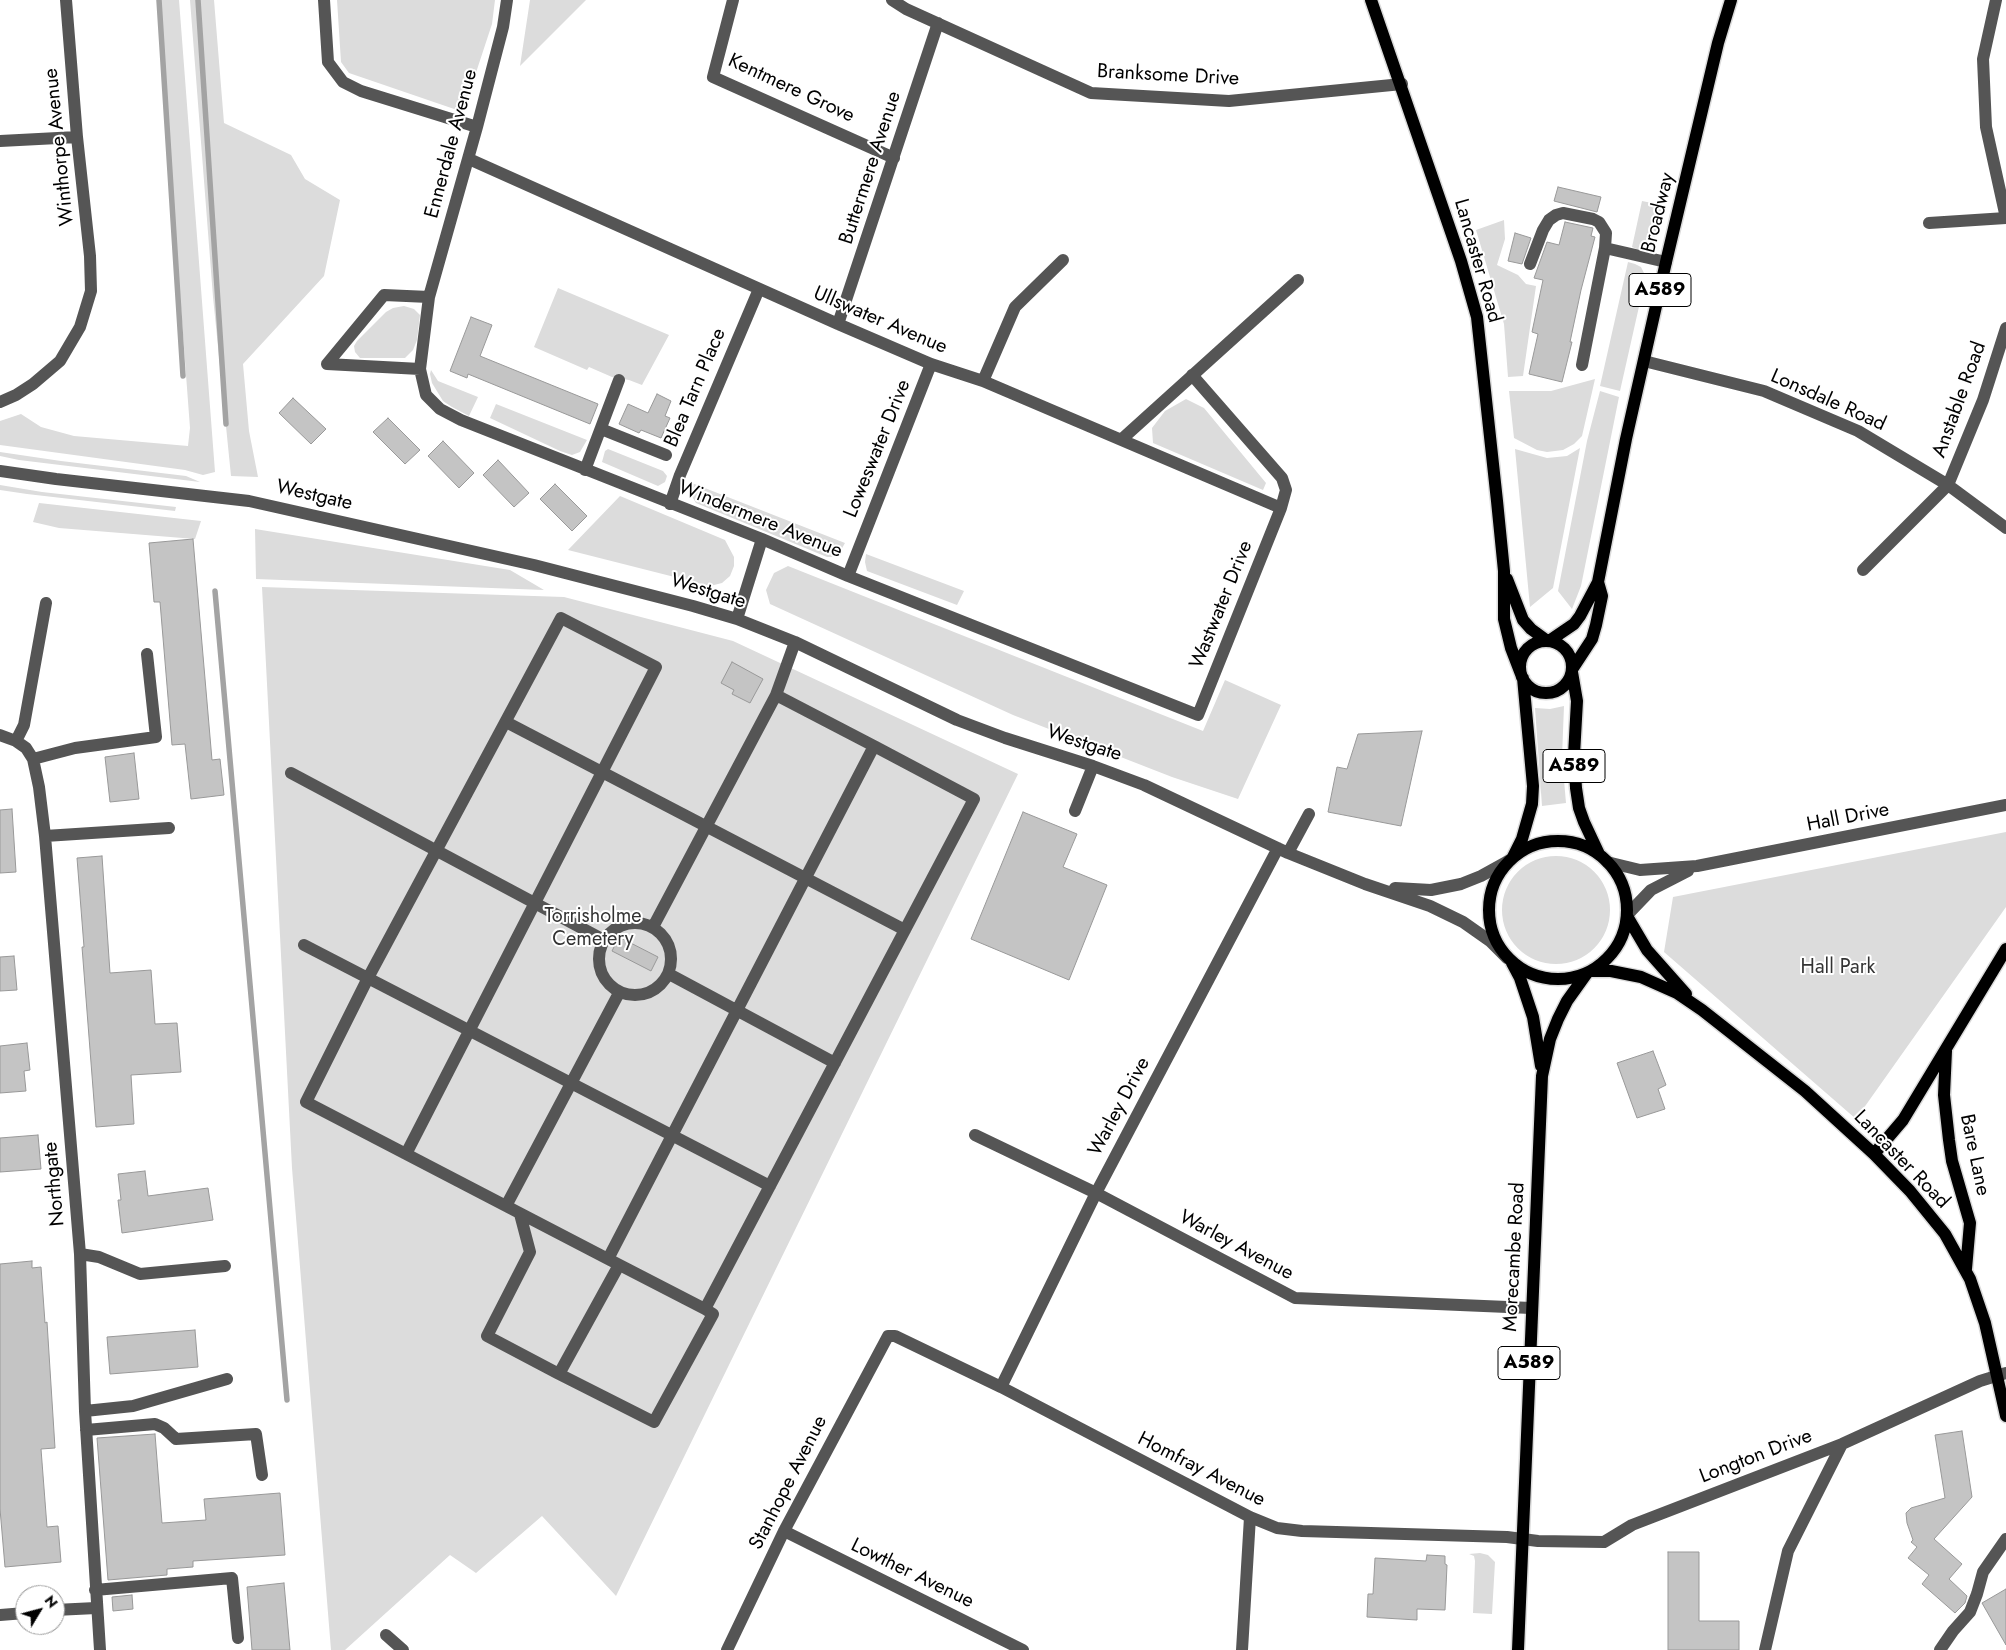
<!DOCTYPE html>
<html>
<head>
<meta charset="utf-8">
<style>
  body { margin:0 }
  #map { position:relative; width:2006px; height:1650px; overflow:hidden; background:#fff; font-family:Jost,sans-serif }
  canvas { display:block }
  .north { position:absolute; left:15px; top:1585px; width:50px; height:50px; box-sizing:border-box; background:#fff; border:1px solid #999; border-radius:50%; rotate:53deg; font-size:14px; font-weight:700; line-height:20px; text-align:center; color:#000 }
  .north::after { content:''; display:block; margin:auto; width:18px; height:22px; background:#000; clip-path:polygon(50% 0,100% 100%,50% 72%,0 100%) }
</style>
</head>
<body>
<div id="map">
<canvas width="2006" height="1650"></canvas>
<div class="north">N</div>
</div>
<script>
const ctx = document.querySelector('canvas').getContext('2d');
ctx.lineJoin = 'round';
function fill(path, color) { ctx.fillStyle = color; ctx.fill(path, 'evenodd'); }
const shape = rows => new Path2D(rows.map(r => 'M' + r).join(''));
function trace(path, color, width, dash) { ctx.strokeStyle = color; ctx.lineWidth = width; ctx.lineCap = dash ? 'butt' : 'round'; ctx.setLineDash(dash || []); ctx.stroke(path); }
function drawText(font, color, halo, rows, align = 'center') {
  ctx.font = font + ' Jost,sans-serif'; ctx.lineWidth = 4; ctx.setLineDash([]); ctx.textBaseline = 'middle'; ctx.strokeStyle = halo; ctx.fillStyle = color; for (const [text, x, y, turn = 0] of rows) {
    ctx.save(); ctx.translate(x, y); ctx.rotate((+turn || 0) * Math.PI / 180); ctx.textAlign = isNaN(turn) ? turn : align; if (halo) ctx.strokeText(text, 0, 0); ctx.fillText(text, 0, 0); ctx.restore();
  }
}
const green = shape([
  [158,0,179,0,215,472,203,475,185,470,0,445,0,421,21,414,41,427,74,436,188,446,190,428],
  [190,0,214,0,224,123,291,155,305,179,340,200,324,276,243,364,249,431,258,477,231,476,213,297],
  [337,0,495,0,492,24,463,112,349,73,341,62],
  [530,0,586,0,520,66],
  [1642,201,1662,205,1655,238,1646,248,1639,250,1632,247],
  [1504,220,1505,239,1497,265,1518,275,1526,284,1536,286,1523,376,1508,377,1504,324,1476,230],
  [1628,262,1635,264,1641,267,1644,273,1645,280,1620,391,1600,386],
  [558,288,669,335,642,385,629,380,612,377,589,367,587,370,534,347],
  [404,306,414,309,420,315,417,340,413,350,405,358,360,358,355,352,354,346,357,341,386,312,393,308],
  [431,370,438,381,478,397,469,416,452,407,443,401,432,383,430,374],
  [1595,379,1582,436,1574,444,1563,450,1547,452,1537,450,1514,438,1509,391,1551,391],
  [1600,391,1619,397,1581,586,1572,609,1558,591,1587,441],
  [1186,399,1204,408,1266,483,1263,490,1153,443,1152,428,1165,411],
  [496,404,587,440,580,452,572,455,560,451,490,418],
  [1580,448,1553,588,1530,607,1515,449,1547,458,1567,456],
  [608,449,663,471,667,476,665,482,658,486,602,462,605,451],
  [0,452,61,461,186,476,200,482,19,460,0,456],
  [692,483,845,543,837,557,827,557,696,503,691,495],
  [0,485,42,492,176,507,175,511,27,494,0,490],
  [620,496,725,540,734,557,734,566,730,576,722,583,710,586,568,550],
  [39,503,201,521,195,539,59,528,33,522],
  [255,529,510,570,544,590,256,579],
  [866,554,964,591,957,605,867,571,865,562],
  [788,566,1203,731,1225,680,1281,705,1238,799,1172,777,1013,715,770,604,766,590,774,573],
  [262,587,564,597,733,641,1018,774,616,1596,542,1516,476,1573,450,1555,345,1650,331,1650,292,1168],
  [1564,706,1562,757,1566,803,1542,806,1535,708,1550,709],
  [2006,832,2006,907,1856,1119,1664,952,1673,897],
  '1502 910a54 54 0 1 1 108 0a54 54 0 1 1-108 0Z',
  [1480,1553,1488,1555,1495,1562,1492,1614,1473,1613,1475,1561,1474,1556,1469,1554]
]);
const stream = shape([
  [159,0,183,376],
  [198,0,226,424],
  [215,591,287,1400]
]);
const building = shape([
  [1558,187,1601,197,1597,212,1554,201,1558,187],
  [1565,222,1593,228,1591,236,1595,237,1581,290,1570,342,1572,342,1562,382,1529,374,1538,334,1532,332,1543,280,1534,278,1547,242,1559,245,1565,222],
  [1515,233,1531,238,1522,264,1508,261,1515,233],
  [471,317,492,325,480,356,598,404,590,424,468,374,467,378,450,371,471,317],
  [657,394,671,401,665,416,670,418,661,438,641,430,639,433,619,424,628,404,648,413,657,394],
  [293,398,326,429,311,444,279,413,293,398],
  [388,418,420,450,405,464,373,432,388,418],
  [443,441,474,473,459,488,428,456,443,441],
  [498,460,529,493,514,507,483,475,498,460],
  [555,484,587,516,572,531,540,499,555,484],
  [193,539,212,760,220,759,224,795,191,799,185,744,172,745,160,602,154,602,149,543,193,539],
  [732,662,763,679,750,703,732,694,734,690,721,683,732,662],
  [1422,731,1401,826,1328,812,1337,767,1347,769,1358,734,1422,731],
  [134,753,139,799,110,802,105,757,134,753],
  [12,809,16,872,0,873,0,810,12,809],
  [1023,812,1077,834,1063,867,1107,885,1069,980,971,939,1023,812],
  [102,856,110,973,151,970,155,1024,177,1023,181,1072,131,1075,134,1124,96,1127,82,947,84,947,77,858,102,856],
  [619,937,658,957,651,971,612,951,619,937],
  [14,956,17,990,0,991,0,957,14,956],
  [27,1043,30,1070,24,1071,26,1091,0,1093,0,1046,27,1043],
  [1653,1051,1666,1085,1658,1089,1665,1109,1637,1118,1617,1063,1653,1051],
  [38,1135,41,1169,0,1172,0,1138,38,1135],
  [145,1171,148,1196,208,1188,213,1220,122,1233,118,1200,121,1200,118,1174,145,1171],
  [32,1261,32,1268,41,1267,45,1323,47,1322,55,1448,41,1449,47,1527,58,1526,61,1562,5,1567,0,1509,0,1264,32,1261],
  [195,1330,198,1367,110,1374,107,1337,195,1330],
  [1962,1431,1972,1497,1934,1539,1962,1564,1949,1579,1967,1596,1965,1603,1955,1613,1922,1584,1929,1575,1908,1558,1917,1547,1911,1542,1913,1540,1907,1523,1906,1513,1911,1508,1945,1498,1935,1435,1962,1431],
  [155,1434,162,1523,206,1520,204,1499,280,1493,285,1555,193,1561,193,1567,167,1569,167,1575,108,1580,97,1438,155,1434],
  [1668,1552,1699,1552,1699,1621,1739,1621,1739,1650,1668,1650,1668,1552],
  [1427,1555,1445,1556,1445,1564,1447,1565,1445,1610,1417,1609,1417,1620,1367,1617,1368,1594,1373,1594,1375,1558,1426,1561,1427,1555],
  [284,1583,290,1650,252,1650,247,1587,284,1583],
  [2006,1589,2006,1645,1982,1603,2006,1589],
  [132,1595,133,1609,113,1611,112,1597,132,1595]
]);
const minor = shape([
  [324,0,328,62,343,82,361,91,477,127],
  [507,0,503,27,477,127,429,297,420,369,426,395,440,409,461,420,762,539,848,576,1198,715,1281,508,1286,490,1282,478,1192,375],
  [733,0,713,77,894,158],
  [892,0,906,9,1091,93,1229,101,1402,84],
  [1996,0,1983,59,1986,127,2006,218],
  [0,141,77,137],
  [469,159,838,324,931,364,983,381,1281,508],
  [1929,223,2006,218],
  [1530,264,1543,230,1549,220,1556,215,1563,213,1593,219,1599,222,1606,233,1605,248,1666,262],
  [838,324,938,23],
  [1644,361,1764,391,1858,431,1948,485,2006,528],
  [327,364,384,295,429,297],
  [327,364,420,369],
  [1582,365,1605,248],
  [983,381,1015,307,1063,260],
  [0,402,16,395,33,384,60,361,80,327,91,291,90,256,77,137,66,0],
  [601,429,666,455],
  [1122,439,1298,280],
  [585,470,619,380],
  [0,471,56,479,249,501,534,565,693,606,737,619,795,642,957,720,1005,738,1093,766,1144,785,1288,853,1365,884,1430,906,1463,922,1490,941,1507,958],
  [670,504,680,475,759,289],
  [1863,570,1948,485,1983,400,2006,328],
  [848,576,931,364],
  [737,619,762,539],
  [776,695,874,746],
  [506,722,905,930],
  [0,735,16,741,26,748,33,759,39,787,45,836,80,1254,85,1411,100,1650],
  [16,741,24,725,46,603],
  [33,759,75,748,156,737,147,654],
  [291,773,604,940],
  [1075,811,1093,766],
  [45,836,169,828],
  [1288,853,1309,814],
  [1607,862,1640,870,1697,866,2006,805],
  [1395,888,1431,890,1461,884,1481,876,1510,860],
  [1627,915,1651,890,1688,871],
  '599 959a36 36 0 1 1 72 0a36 36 0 1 1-72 0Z',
  [653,927,776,695,795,642],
  [304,945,770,1186],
  [669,974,835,1063],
  [975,1135,1096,1193,1295,1298,1531,1308],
  [406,1154,656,667,561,618,368,978,306,1102,608,1259,705,1309,974,799,874,746,608,1259],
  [506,1206,619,993],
  [520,1214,530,1252,487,1336,559,1374,619,1265],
  [80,1254,99,1257,140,1274,225,1266],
  [559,1374,654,1422,713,1314,705,1309],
  [1001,1387,1096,1193,1278,848],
  [85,1411,133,1406,227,1379],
  [86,1430,155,1424,164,1428,176,1439,256,1434,262,1475],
  [784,1531,1023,1650],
  [95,1590,232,1578,238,1638],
  [55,1610,96,1608],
  [0,1615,25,1613],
  [386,1635,403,1650],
  [727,1650,784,1531,888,1336,895,1336,1001,1387,1250,1517,1277,1528,1302,1531,1507,1537,1538,1541,1604,1542,1632,1525,1842,1444,1980,1381,2006,1373],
  [1242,1650,1250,1517],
  [1765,1650,1788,1551,1842,1444],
  [1940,1650,1953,1631,1970,1612,1977,1594,1983,1572,2006,1539]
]);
const major = shape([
  [1371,0,1461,261,1477,317,1497,501,1504,571,1504,619,1511,648,1521,674],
  [1507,579,1523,620,1531,629,1546,640],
  '1520 667a26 26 0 1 1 52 0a26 26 0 1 1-52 0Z',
  [1549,641,1574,624,1580,616,1598,582,1626,439,1666,262,1718,43,1731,0],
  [1573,668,1592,639,1596,625,1602,596,1598,582],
  [1572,672,1577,701,1574,755,1576,788,1579,808,1584,822,1599,854],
  '1489 910a69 69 0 1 1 138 0a69 69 0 1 1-138 0Z',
  [1513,857,1522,839,1532,804,1533,786,1523,678],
  [1627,916,1647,950,1686,994],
  [1512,963,1520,978,1533,1017,1541,1066],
  [1591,971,1611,971,1641,977,1677,993,1702,1010,1805,1091,1874,1154,1910,1191,1945,1234,1970,1279,1985,1323,2006,1416],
  [1946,1051,1944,1095,1949,1140,1952,1161,1970,1223,1966,1269],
  [1874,1154,1903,1120,2006,949],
  [1518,1650,1542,1076,1550,1039,1558,1019,1567,1001,1587,973]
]);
const shields = [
  [1660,290,62],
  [1574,766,62],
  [1529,1363,62]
];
const shieldNames = [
  ["A589",1660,290],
  ["A589",1574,766],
  ["A589",1529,1363]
];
const streetNames = [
  ["Branksome Drive",1168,76,3],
  ["Kentmere Grove",791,89,25],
  ["Ennerdale Avenue",452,144,-75],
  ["Winthorpe Avenue",60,147,-96],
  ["Buttermere Avenue",871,168,-72],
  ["Broadway",1659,213,-76],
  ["Lancaster Road",1477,261,74],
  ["Ullswater Avenue",880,321,23],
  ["Blea Tarn Place",696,388,-67],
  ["Anstable Road",1960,400,-70],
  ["Lonsdale Road",1828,401,24],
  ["Loweswater Drive",878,449,-68],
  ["Westgate",314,496,13],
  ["Windermere Avenue",760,520,22],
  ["Westgate",708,592,17],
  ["Wastwater Drive",1222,605,-68],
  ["Westgate",1084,744,18],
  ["Hall Drive",1848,818,-11],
  ["Warley Drive",1120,1107,-62],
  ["Bare Lane",1974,1155,78],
  ["Lancaster Road",1901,1160,46],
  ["Northgate",55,1184,-95],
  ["Warley Avenue",1236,1246,28],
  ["Morecambe Road",1515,1257,-87],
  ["Longton Drive",1756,1457,-21],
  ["Homfray Avenue",1201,1470,27],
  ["Stanhope Avenue",789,1483,-63],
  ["Lowther Avenue",912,1574,26]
];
const parkNames = [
  ["Torrisholme",593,917],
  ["Cemetery",593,940],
  ["Hall Park",1838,968]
];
fill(green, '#dcdcdc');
trace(stream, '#a3a3a3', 5.5);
fill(building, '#c4c4c4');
trace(building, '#999', 1);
trace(major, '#dbdbdb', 15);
trace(minor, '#555', 12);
trace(major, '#000', 12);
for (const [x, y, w] of shields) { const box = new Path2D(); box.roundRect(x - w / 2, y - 16.5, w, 33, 4); ctx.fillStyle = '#fff'; ctx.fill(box); trace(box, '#000', 1); }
drawText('bold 19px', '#000', null, shieldNames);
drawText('20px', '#000', '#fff', streetNames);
drawText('20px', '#333', '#fff', parkNames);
</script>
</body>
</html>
